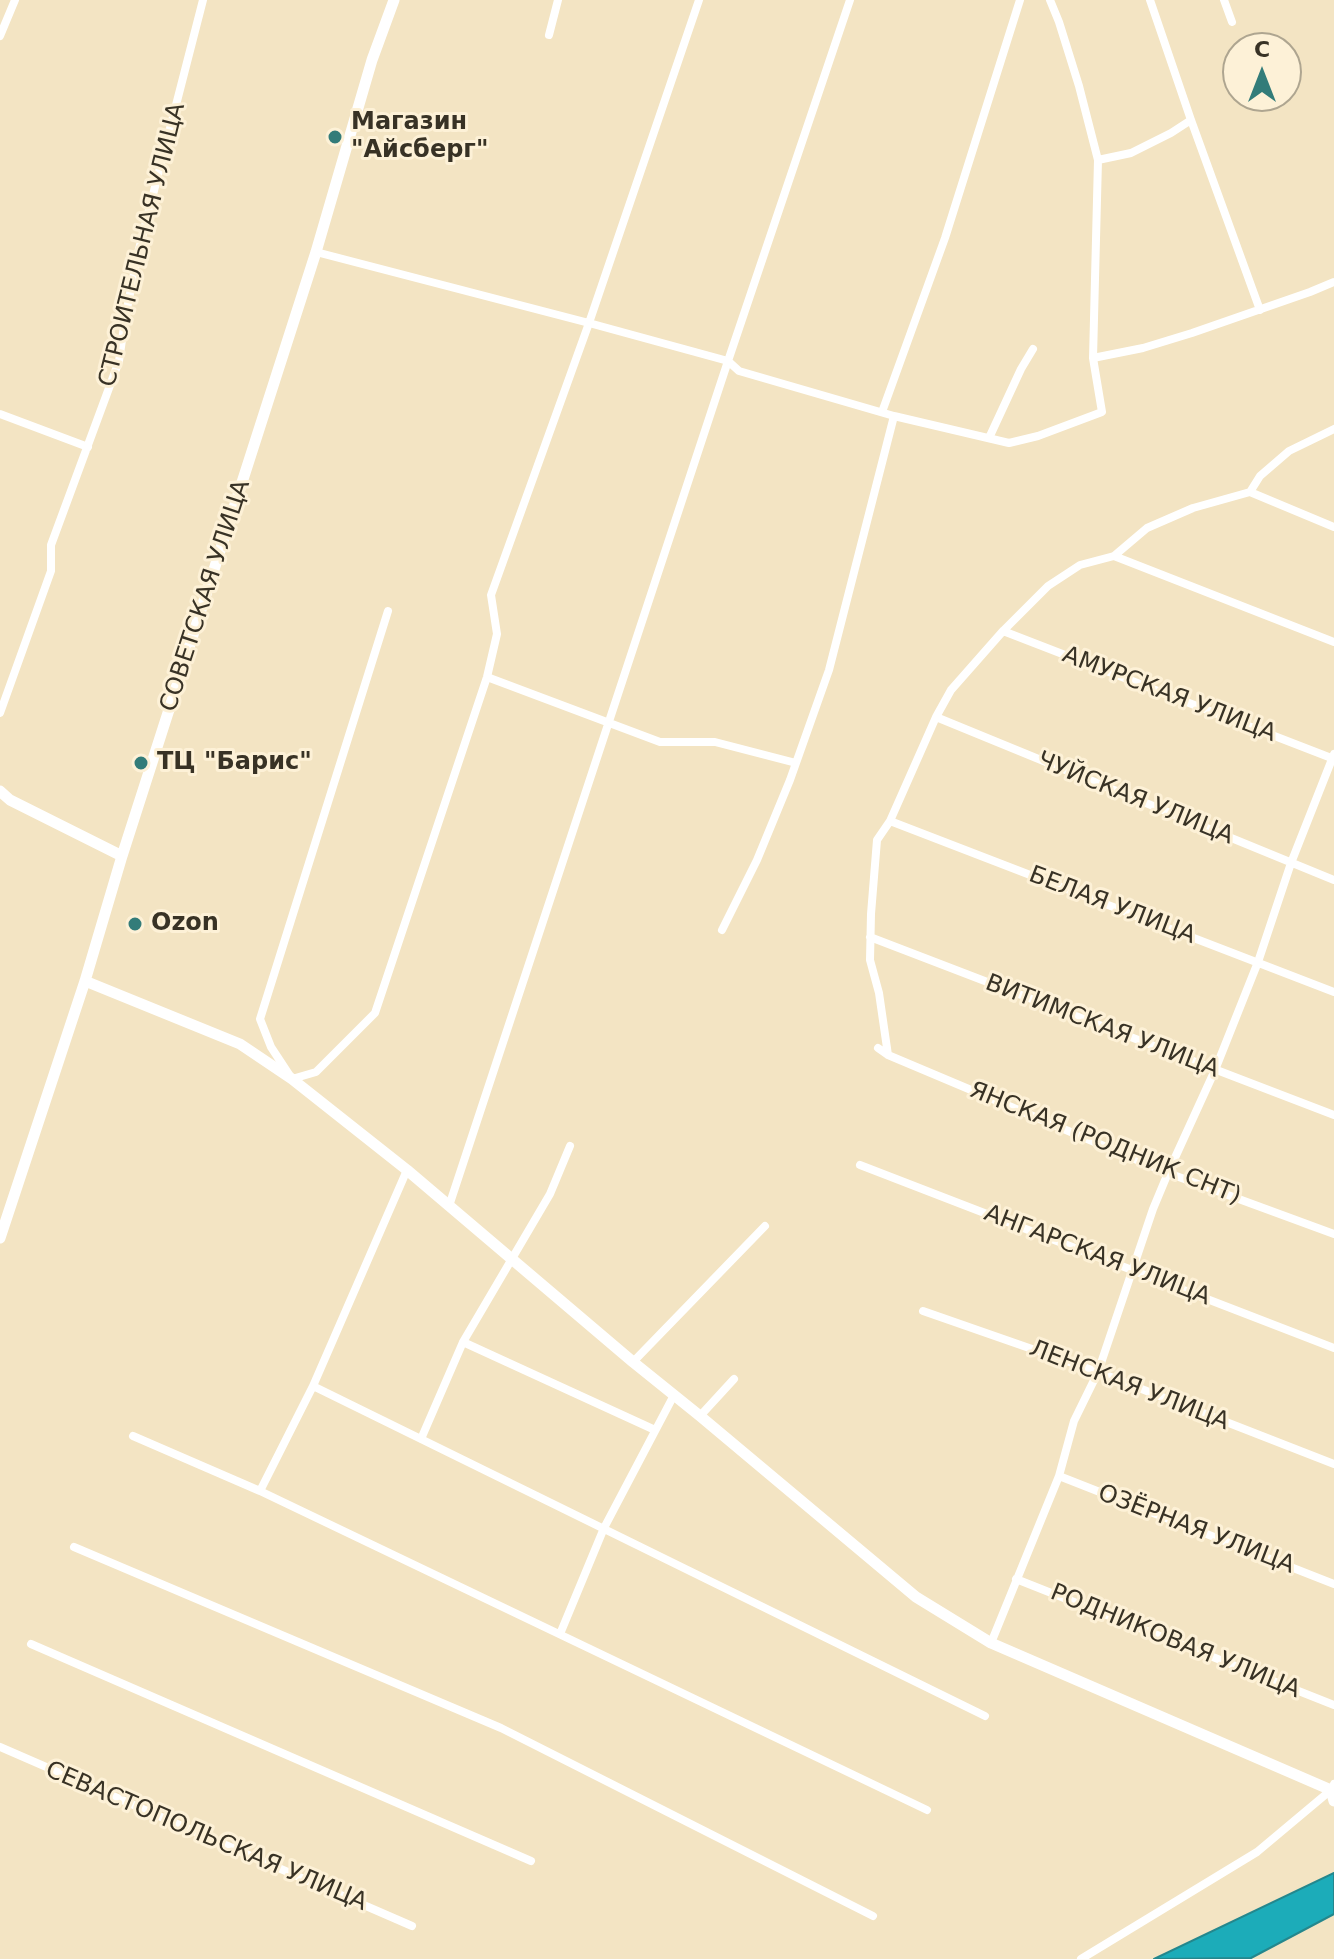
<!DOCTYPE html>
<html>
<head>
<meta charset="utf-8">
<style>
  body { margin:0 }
  #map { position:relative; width:1334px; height:1959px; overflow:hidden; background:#f3e4c3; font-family:"DejaVu Sans",sans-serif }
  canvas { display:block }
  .north { position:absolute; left:1222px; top:32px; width:80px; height:80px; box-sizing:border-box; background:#fdf1d7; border:2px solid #aea590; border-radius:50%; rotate:0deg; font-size:22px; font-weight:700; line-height:32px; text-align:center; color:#383225 }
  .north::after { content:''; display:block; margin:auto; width:28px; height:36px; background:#337c79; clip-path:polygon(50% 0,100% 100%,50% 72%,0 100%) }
</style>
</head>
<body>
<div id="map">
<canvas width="1334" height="1959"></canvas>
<div class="north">С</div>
</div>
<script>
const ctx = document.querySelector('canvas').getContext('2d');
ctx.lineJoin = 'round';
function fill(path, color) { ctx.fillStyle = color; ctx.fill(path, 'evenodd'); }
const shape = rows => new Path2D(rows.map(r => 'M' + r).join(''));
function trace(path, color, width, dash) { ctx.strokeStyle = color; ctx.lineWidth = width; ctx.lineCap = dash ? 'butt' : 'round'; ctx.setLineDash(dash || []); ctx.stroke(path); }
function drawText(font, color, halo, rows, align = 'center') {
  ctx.font = font + ' "DejaVu Sans",sans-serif'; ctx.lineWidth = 6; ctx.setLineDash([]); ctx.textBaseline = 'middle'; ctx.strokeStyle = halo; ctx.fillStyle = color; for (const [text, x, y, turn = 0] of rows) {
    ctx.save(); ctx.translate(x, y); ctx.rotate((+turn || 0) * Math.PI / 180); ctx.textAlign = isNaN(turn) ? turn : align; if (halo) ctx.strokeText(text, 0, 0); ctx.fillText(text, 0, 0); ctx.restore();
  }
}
const water = shape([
  [1334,1873,1334,1914,1251,1958,1154,1959,1334,1873]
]);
const street = shape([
  [1150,0,1191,120,1260,310],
  [1224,0,1232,22],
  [549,35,558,0],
  [0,36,15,0],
  [1098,160,1131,153,1171,133,1191,120],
  [316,252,589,323,728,361,739,371,894,416,1009,443,1038,436,1102,412,1093,358,1098,160,1079,86,1059,22,1050,0],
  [1093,358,1143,348,1192,333,1310,292,1334,282],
  [882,412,945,238,1020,0],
  [0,414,88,447],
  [989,438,1021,369,1033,349],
  [1250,492,1334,527],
  [1114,556,1334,642],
  [388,611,260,1019,271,1047,292,1079,316,1072,375,1013,487,677,497,634,491,595,589,323,699,0],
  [1003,631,1334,759],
  [487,677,660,742,715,742,796,763],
  [0,713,51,571,51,545,119,361,125,319,138,253,203,0],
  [936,717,1334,880],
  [890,821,1334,992],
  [722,930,757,860,790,780,829,670,894,416],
  [870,937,1334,1115],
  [878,1048,888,1055,1168,1173,1334,1234],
  [888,1055,879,993,870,960,871,914,877,840,890,821,936,717,951,690,1003,631,1048,586,1080,565,1114,556,1147,528,1193,508,1250,492,1260,476,1289,451,1334,429],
  [860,1165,1334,1348],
  [449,1206,728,361,850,0],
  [923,1311,1098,1372,1334,1464],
  [463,1342,655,1430],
  [633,1362,765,1226],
  [313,1386,985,1716],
  [700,1416,734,1379],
  [133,1436,260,1491,927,1810],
  [421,1439,463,1342,550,1194,570,1146],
  [1059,1476,1334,1584],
  [260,1491,313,1386,407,1170],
  [74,1547,501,1728,873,1916],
  [1016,1579,1334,1705],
  [560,1634,604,1528,674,1395],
  [991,1643,1059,1476,1074,1421,1098,1372,1153,1209,1168,1173,1215,1070,1258,962,1291,863,1334,754],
  [31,1644,531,1861],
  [0,1747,412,1926],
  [1081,1959,1257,1852,1331,1790,1334,1784]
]);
const secondary = shape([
  [0,791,10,800,122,856],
  [85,981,240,1044,292,1079,407,1170,633,1362,700,1416,916,1597,991,1643,1331,1790,1334,1801],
  [0,1238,85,981,122,856,316,252,372,60,394,0]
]);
const markers = [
  [335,137,8,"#337c79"],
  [141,763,8,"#337c79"],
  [135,924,8,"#337c79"]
];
const poiNames = [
  ["Магазин",351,123],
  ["\"Айсберг\"",351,151],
  ["ТЦ \"Барис\"",157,763],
  ["Ozon",151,924]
];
const streetNames = [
  ["СТРОИТЕЛЬНАЯ УЛИЦА",143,245,-76],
  ["СОВЕТСКАЯ УЛИЦА",206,596,-72],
  ["АМУРСКАЯ УЛИЦА",1169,695,21],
  ["ЧУЙСКАЯ УЛИЦА",1135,799,22],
  ["БЕЛАЯ УЛИЦА",1112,906,21],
  ["ВИТИМСКАЯ УЛИЦА",1102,1027,21],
  ["ЯНСКАЯ (РОДНИК СНТ)",1105,1144,22],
  ["АНГАРСКАЯ УЛИЦА",1097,1256,21],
  ["ЛЕНСКАЯ УЛИЦА",1129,1386,21],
  ["ОЗЁРНАЯ УЛИЦА",1196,1530,21],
  ["РОДНИКОВАЯ УЛИЦА",1175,1642,22],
  ["СЕВАСТОПОЛЬСКАЯ УЛИЦА",206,1837,23]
];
fill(water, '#1cacb9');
trace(water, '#24878d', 2);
trace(street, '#fff', 8);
trace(secondary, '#fff', 11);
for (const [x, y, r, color] of markers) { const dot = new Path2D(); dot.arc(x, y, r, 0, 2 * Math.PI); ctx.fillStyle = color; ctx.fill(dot); trace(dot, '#fdf1d7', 3); }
drawText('bold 24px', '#383225', '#fdf1d7', poiNames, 'left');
drawText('24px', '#383225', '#fdf1d7', streetNames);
</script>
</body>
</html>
